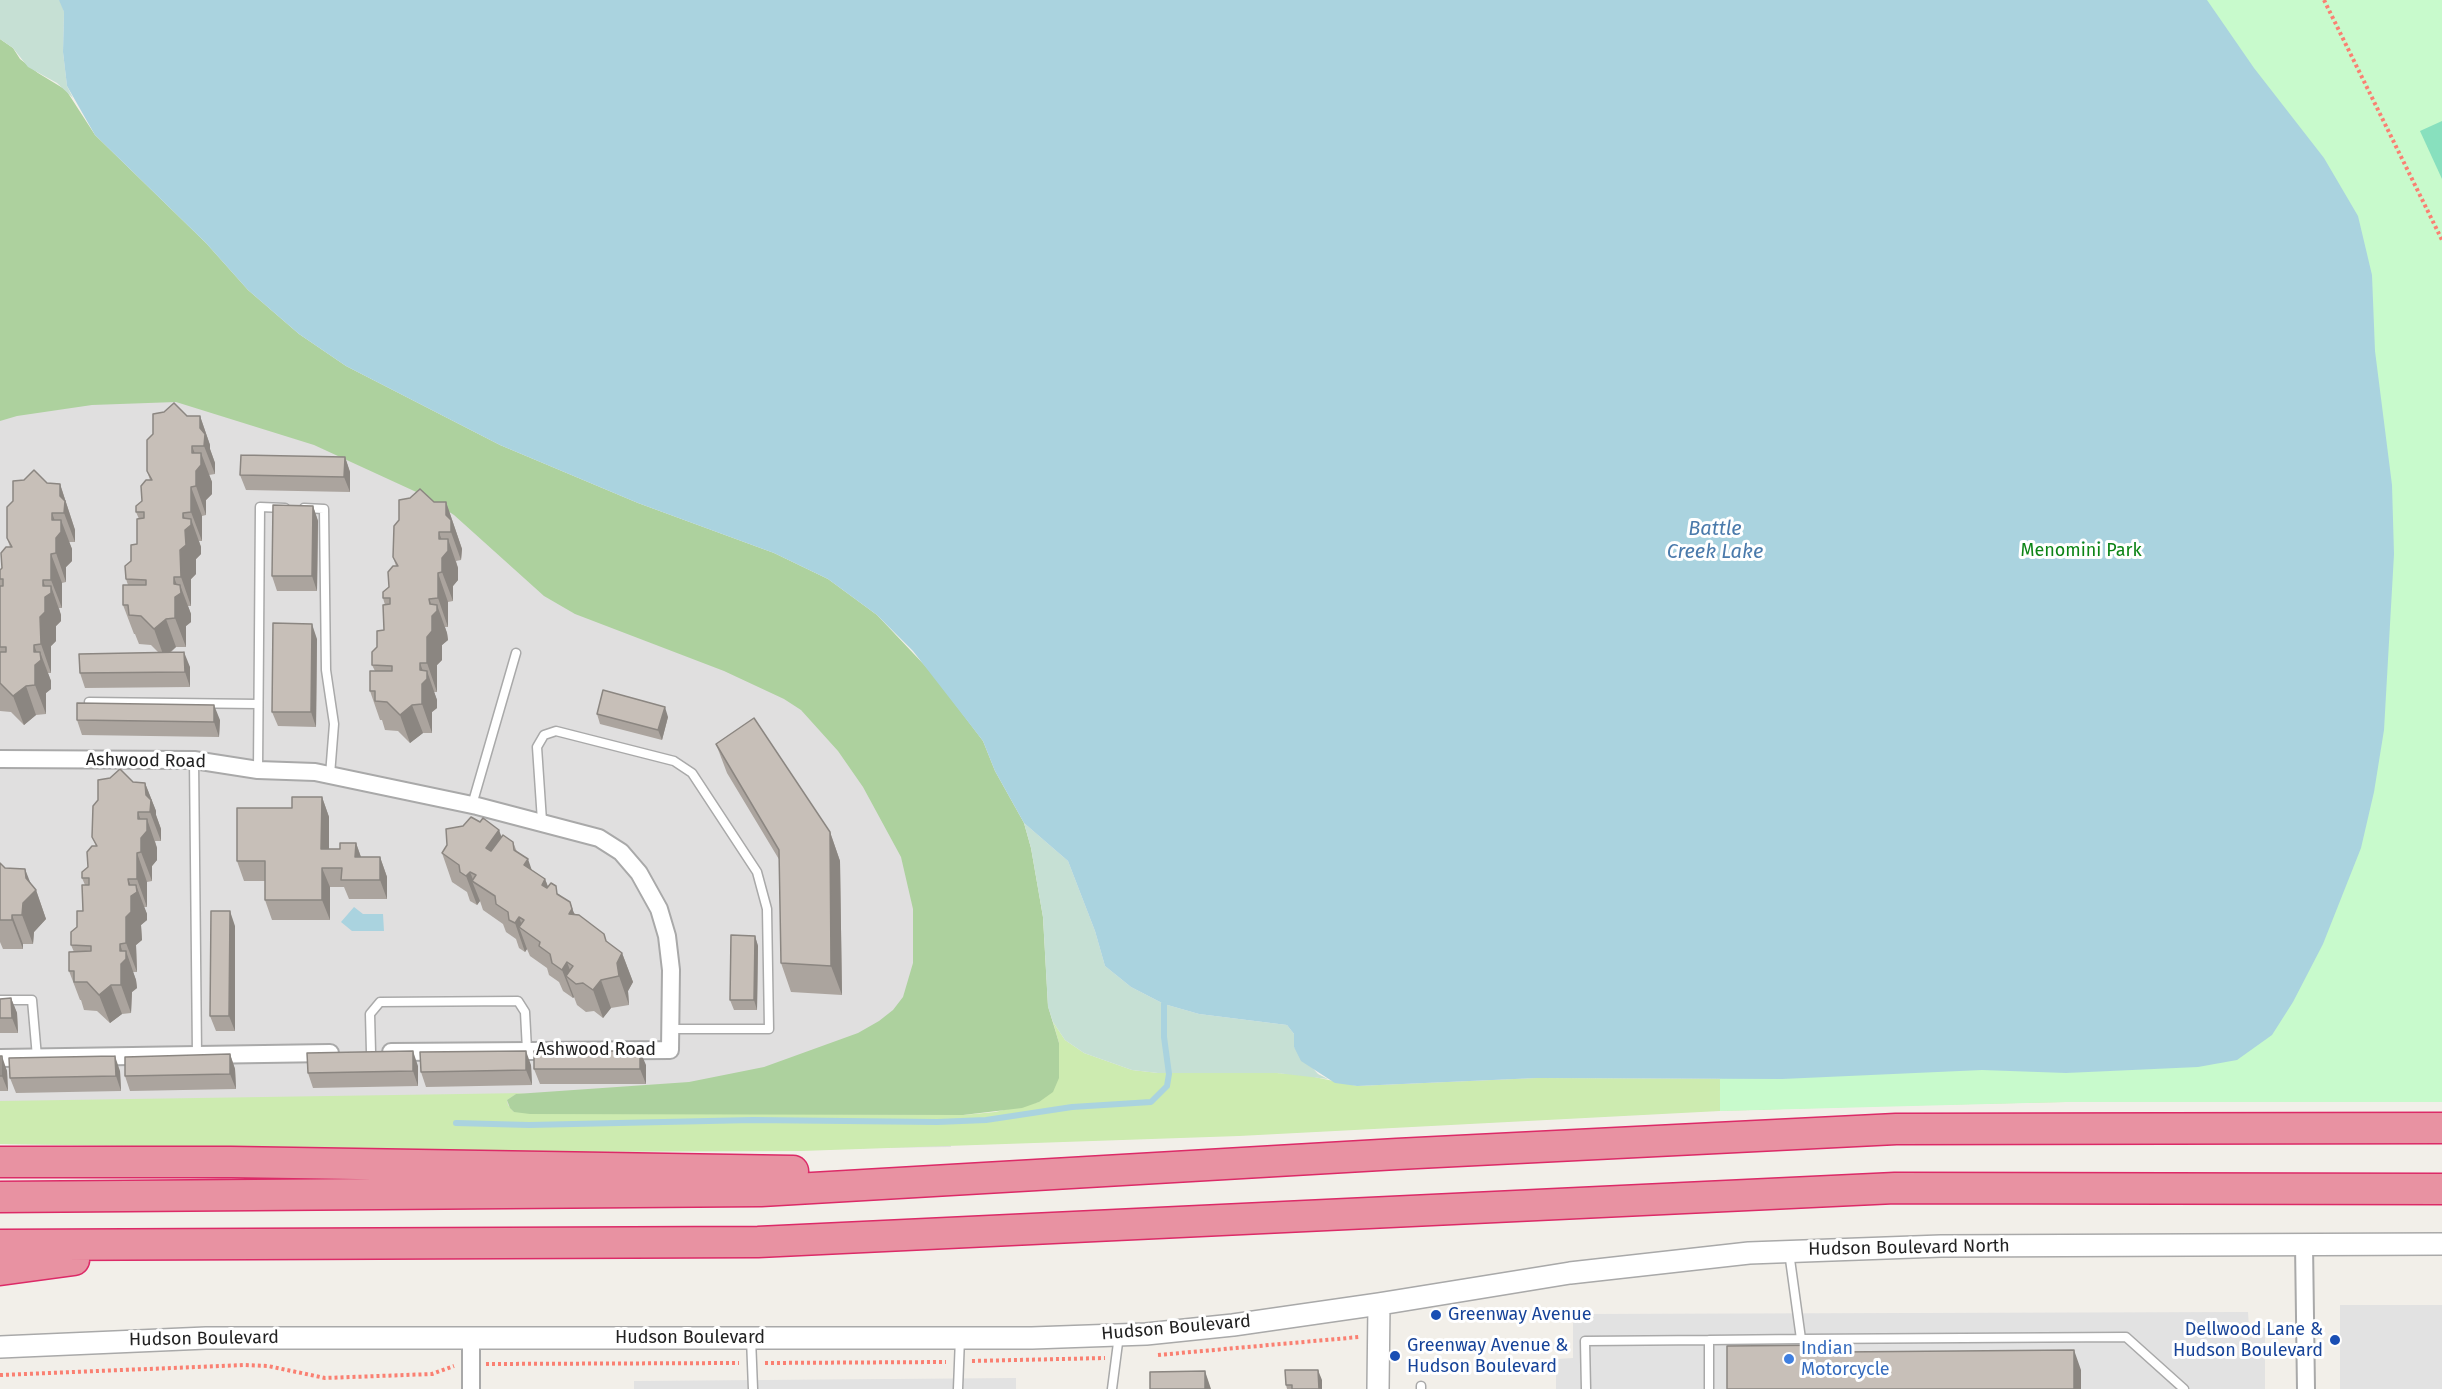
<!DOCTYPE html>
<html>
<head>
<meta charset="utf-8">
<style>
  body { margin:0 }
  canvas { display:block; background:#f2efe9 }
</style>
</head>
<body>
<canvas width="2442" height="1389"></canvas>
<script>
const ctx = document.querySelector('canvas').getContext('2d');
ctx.lineJoin = 'round';
function fill(path, color) { ctx.fillStyle = color; ctx.fill(path, 'evenodd'); }
const shape = rows => new Path2D(rows.map(r => 'M' + r).join(''));
function trace(path, color, width, dash) { ctx.strokeStyle = color; ctx.lineWidth = width; ctx.lineCap = dash ? 'butt' : 'round'; ctx.setLineDash(dash || []); ctx.stroke(path); }
function drawText(font, color, halo, rows, align = 'center') {
  ctx.font = font + ' "Fira Sans",sans-serif'; ctx.lineWidth = 6; ctx.setLineDash([]); ctx.textBaseline = 'middle'; ctx.strokeStyle = halo; ctx.fillStyle = color; for (const [text, x, y, turn = 0] of rows) {
    ctx.save(); ctx.translate(x, y); ctx.rotate((+turn || 0) * Math.PI / 180); ctx.textAlign = isNaN(turn) ? turn : align; if (halo) ctx.strokeText(text, 0, 0); ctx.fillText(text, 0, 0); ctx.restore();
  }
}
const residential = shape([
  [0,387,184,389,590,542,947,823,951,1147,549,1152,0,1144]
]);
const grass = shape([
  [1053,1022,1065,1040,1084,1053,1132,1070,1158,1073,1277,1073,1305,1075,1357,1086,1537,1078,1782,1079,2442,1102,2066,1102,1879,1106,1720,1111,1239,1136,801,1151,549,1152,0,1144,0,1101,526,1093,516,1094,507,1100,508,1105,514,1112,963,1115,995,1112,1039,1102,1059,1043]
]);
const forest = shape([
  [0,39,13,48,20,59,38,73,66,90,95,135,206,243,248,290,299,334,346,366,500,445,638,503,774,553,828,579,877,615,930,671,983,741,995,771,1024,823,1031,848,1043,917,1048,1006,1059,1043,1059,1078,1053,1092,1039,1102,1022,1108,963,1115,530,1114,514,1112,510,1108,507,1100,516,1094,689,1082,764,1067,858,1033,879,1021,893,1010,903,997,913,963,913,909,901,857,863,787,838,751,801,710,784,699,724,671,575,614,544,596,454,515,425,496,314,445,176,402,92,405,17,416,0,421]
]);
const wetland = shape([
  [0,0,59,0,61,2,64,12,63,52,67,86,73,98,57,83,28,67,13,48,0,39],
  [1024,823,1068,861,1095,931,1105,966,1131,987,1164,1004,1199,1014,1287,1025,1294,1034,1294,1047,1318,1074,1328,1079,1277,1073,1158,1073,1132,1070,1084,1053,1065,1040,1053,1022,1048,1007,1043,917,1031,848]
]);
const park = shape([
  [1719,0,2442,0,2442,1102,2066,1102,1720,1111]
]);
const pitch = shape([
  [2442,121,2442,179,2420,131]
]);
const parking = shape([
  [2340,1305,2442,1305,2442,1389,2340,1389],
  [2248,1312,2249,1327,2265,1328,2265,1389,2081,1389,2081,1370,1734,1389,1556,1389,1556,1359,1573,1358,1573,1314],
  [1016,1378,1016,1389,634,1389,634,1381]
]);
const water = shape([
  [59,0,2207,0,2254,68,2324,158,2358,216,2372,275,2375,351,2392,485,2394,554,2384,730,2374,792,2361,848,2323,944,2293,1002,2272,1035,2237,1060,2198,1067,2066,1073,1982,1070,1782,1079,1537,1078,1357,1086,1335,1083,1301,1061,1294,1047,1294,1034,1287,1025,1199,1014,1164,1004,1131,987,1105,966,1095,931,1068,861,1024,823,995,771,983,741,913,651,877,615,828,579,774,553,638,503,500,445,346,366,299,334,248,290,206,243,95,135,67,86,63,52,64,12],
  [354,907,363,914,383,914,384,931,352,931,341,922]
]);
const stream = shape([
  [456,1123,529,1125,753,1120,937,1122,986,1120,1072,1107,1151,1102,1167,1086,1169,1074,1164,1037,1164,1004]
]);
const path = shape([
  [2324,0,2442,240],
  [1158,1355,1359,1337],
  [972,1361,1105,1358],
  [765,1363,946,1362],
  [486,1364,739,1363],
  [0,1375,245,1365,268,1366,325,1378,432,1374,454,1366]
]);
const service = shape([
  [304,508,324,509,326,670,334,724,330,775],
  [89,702,258,704],
  [194,760,197,1055],
  [258,770,260,507,285,508],
  [472,805,516,653],
  [542,821,537,747,544,735,556,731,674,761,692,773,757,872,767,909,769,1029,671,1029],
  [0,1000,32,1000,37,1057],
  [371,1052,370,1014,380,1002,518,1001,525,1012,527,1050],
  [1789,1252,1801,1339,2126,1337,2184,1389],
  [751,1338,753,1389],
  [958,1389,960,1338],
  [1112,1389,1119,1335],
  [1421,1389,1421,1386],
  [1586,1389,1585,1341,1709,1340],
  [1709,1389,1709,1340,1801,1339]
]);
const minor = shape([
  [0,759,194,760,258,770,315,772,477,806,599,838,621,852,639,873,659,909,667,936,671,970,670,1050,391,1052],
  [0,1058,330,1053],
  [2304,1244,2306,1389],
  [471,1338,471,1389]
]);
const tertiary = shape([
  [0,1347,206,1338,1032,1338,1146,1334,1233,1325,1379,1304,1570,1273,1749,1253,1941,1246,2442,1244],
  [1378,1389,1379,1304]
]);
const motorway = shape([
  [0,1162,231,1162,793,1171],
  [0,1197,761,1191,1397,1154,1896,1129,2442,1128],
  [0,1245,758,1242,1895,1188,2442,1189],
  [0,1270,74,1260]
]);
const wall = shape([
  [187,416,200,416,210,445,210,449,215,463,215,474,209,475,212,482,212,494,206,500,206,515,202,516,202,541,199,541,201,547,201,554,196,559,196,574,191,579,191,606,188,606,191,614,191,622,186,626,186,647,176,647,170,653,190,667,190,687,85,688,80,673,159,653,151,645,139,644,135,634,134,634,123,605,128,585,126,579,137,544,139,519,136,512,142,501,150,480,147,471],
  [345,457,350,472,350,492,246,490,240,475],
  [47,483,60,484,75,530,75,542,69,542,72,549,72,561,66,567,66,582,62,583,62,608,59,608,61,615,61,621,56,626,56,641,51,646,51,673,48,673,51,681,51,689,46,693,46,714,36,715,24,725,11,712,0,711,0,570,2,568,10,547,7,538],
  [434,502,446,502,462,549,461,560,456,561,458,568,458,580,453,586,453,601,448,602,448,627,445,627,447,633,448,640,442,645,442,660,437,665,437,692,434,692,437,700,437,708,432,712,432,733,423,733,410,743,398,731,385,730,382,720,380,720,370,691,375,671,372,665,384,630,385,605,383,598,389,587,396,566,393,557],
  [313,506,318,521,317,591,277,591,272,576],
  [317,639,316,727,278,726,272,712],
  [597,714,668,717,662,740,600,724],
  [77,720,220,720,219,737,82,735],
  [716,744,830,832,840,861,842,995,791,992,781,963,780,861,727,773],
  [133,782,145,783,156,811,156,815,161,829,161,841,155,841,157,848,157,860,152,866,152,881,147,882,147,907,144,907,147,914,147,920,141,925,142,940,136,945,137,972,133,972,136,980,137,988,132,992,131,1013,122,1014,110,1023,97,1011,84,1010,81,1000,80,1000,69,971,74,952,71,945,83,911,85,885,82,878,88,867,96,846,92,837,98,800],
  [322,797,329,817,329,849,340,849,356,843,361,857,380,857,387,877,387,899,349,899,344,887,330,887,330,920,272,920,265,900,265,881,244,881,237,861,292,808],
  [480,822,499,830,501,837,513,842,517,852,531,869,545,879,548,887,560,895,575,914,607,942,622,953,633,982,628,991,629,1005,611,1008,603,1018,594,1011,586,1012,577,1005,574,997,573,998,563,991,559,982,549,975,547,968,530,956,527,949,525,952,519,948,516,939,506,932,503,924,483,910,480,901,477,905,470,901,467,892,452,882,442,853],
  [0,863,5,868,31,884,36,890,46,919,34,932,33,944,23,944,23,949,3,949,0,942],
  [235,926,235,1031,216,1031,210,1016],
  [755,936,758,946,757,1010,734,1010,730,1000],
  [11,998,17,1013,18,1033,0,1033,0,999],
  [230,1054,235,1069,236,1089,130,1091,125,1076],
  [0,1056,7,1071,8,1091,0,1091],
  [531,1065,532,1085,426,1087,421,1072],
  [646,1065,646,1084,540,1084,534,1069],
  [418,1066,418,1086,313,1088,308,1073],
  [120,1071,121,1091,16,1093,10,1078],
  [1322,1380,1322,1389,1287,1389,1286,1385]
]);
const shadedWall = shape([
  [200,416,210,445,210,449,215,463,215,474,204,446,200,428],
  [192,446,200,467,201,453,212,482,212,494,206,500,206,515,196,486],
  [345,457,350,472,350,492,344,477],
  [60,484,75,530,75,542,64,513,60,496],
  [191,487,202,516,202,541,191,512],
  [446,502,462,549,461,560,451,532,446,515],
  [313,506,318,521,317,591,312,576],
  [52,513,60,534,61,520,72,549,72,561,66,567,66,582,56,553],
  [183,513,188,528,191,519,201,547,201,554,196,559,196,574,191,579,191,606,181,577,180,550,183,518],
  [439,532,446,553,448,539,458,568,458,580,453,586,453,601,442,572],
  [51,554,62,583,62,608,51,580],
  [438,573,448,602,448,627,438,598],
  [174,577,180,594,180,585,191,614,191,622,186,626,186,647,175,618],
  [43,580,48,595,51,586,61,615,61,621,56,626,56,641,51,646,51,673,41,644,40,617,43,586],
  [429,599,435,614,437,605,447,633,448,640,442,645,442,660,437,665,437,692,427,663,427,637,430,604],
  [166,619,176,647,164,657,154,629],
  [312,624,317,639,316,727,311,712],
  [34,645,40,661,40,652,51,681,51,689,46,693,46,714,35,685],
  [184,652,190,667,190,687,185,672],
  [420,663,426,680,427,671,437,700,437,708,432,712,432,733,422,704],
  [26,686,36,715,24,725,13,696],
  [214,705,220,720,219,737,214,722],
  [412,705,423,733,410,743,400,715],
  [665,707,668,717,662,740,658,730],
  [145,783,156,811,156,815,161,829,161,841,150,812,146,795],
  [322,797,329,817,329,869,321,849],
  [138,812,145,833,147,819,157,848,157,860,152,866,152,881,141,852],
  [499,830,509,858,496,877,486,848],
  [830,832,840,861,842,995,831,966],
  [356,843,363,863,355,857],
  [137,853,147,882,147,907,137,879],
  [380,857,387,877,387,899,380,880],
  [528,859,538,888,524,865],
  [322,868,330,887,330,920,322,900],
  [25,869,34,892,36,890,46,919,34,932,33,944,22,915,26,878],
  [470,872,474,882,472,881,480,901,477,905,466,876],
  [128,879,134,894,136,885,147,914,147,920,141,925,142,940,136,945,137,972,126,943,126,917,129,885],
  [545,879,556,907,542,885],
  [570,902,580,930,569,914],
  [230,911,235,926,235,1031,229,1016],
  [12,915,23,944,23,949,12,920],
  [519,917,524,931,519,927,527,949,525,952,515,923],
  [755,936,758,946,757,1010,754,1000],
  [120,944,125,960,126,951,136,980,137,988,132,992,131,1013,121,985],
  [622,953,633,982,628,991,629,1005,619,976,617,963],
  [567,962,575,983,566,976,574,997,573,998,562,970],
  [601,980,611,1008,603,1018,593,990],
  [111,985,122,1014,110,1023,99,995],
  [11,998,17,1013,18,1033,12,1018],
  [413,1051,418,1066,418,1086,413,1071],
  [526,1051,531,1065,532,1085,526,1070],
  [640,1051,646,1065,646,1084,640,1069],
  [230,1054,235,1069,236,1089,230,1074],
  [2,1056,7,1071,8,1091,2,1076],
  [115,1056,120,1071,121,1091,116,1076],
  [2074,1350,2081,1370,2081,1389,2074,1389],
  [1318,1370,1322,1380,1322,1389,1319,1389],
  [1205,1371,1211,1389,1205,1389]
]);
const building = shape([
  [174,403,187,416,200,416,200,428,205,434,204,446,192,446,192,453,201,453,201,465,196,471,196,486,191,487,191,512,183,513,183,518,191,519,191,525,185,530,186,545,180,550,181,577,174,577,174,584,180,585,181,593,175,597,175,618,166,619,154,629,141,616,129,615,128,605,123,605,123,585,146,585,146,580,126,579,125,566,131,561,131,545,137,544,137,519,144,518,144,512,136,512,136,506,142,501,141,486,146,480,152,480,147,471,147,440,153,434,153,414,164,412,174,403],
  [241,455,345,457,344,477,240,475,241,455],
  [34,470,47,483,60,484,60,496,65,501,64,513,52,513,52,520,61,520,61,532,56,538,56,553,51,554,51,580,43,580,43,586,51,586,51,593,45,597,45,612,40,617,41,644,34,645,34,652,40,652,41,660,35,665,35,685,26,686,13,696,0,683,0,652,6,652,6,647,0,647,0,586,3,586,3,579,0,579,0,570,2,568,1,553,6,547,12,547,7,538,7,507,13,501,13,481,24,480,34,470],
  [420,489,434,502,446,502,446,515,451,520,451,532,439,532,439,539,448,539,448,551,442,558,442,572,438,573,438,598,429,599,430,604,437,605,437,611,432,616,432,631,427,637,427,663,420,663,420,670,427,671,427,679,422,684,422,704,412,705,400,715,387,702,375,701,375,691,370,691,370,671,392,671,392,666,372,665,372,652,377,647,377,631,384,630,383,605,390,604,390,598,383,598,383,592,389,587,388,572,393,566,398,566,393,557,394,526,399,520,399,500,410,498,420,489],
  [273,505,313,506,312,576,272,576,273,505],
  [273,623,312,624,311,712,272,712,273,623],
  [184,652,185,672,80,673,79,654,184,652],
  [603,690,665,707,658,730,597,714,603,690],
  [77,703,214,705,214,722,77,720,77,703],
  [754,718,830,832,831,966,781,963,779,850,716,744,754,718],
  [120,769,133,782,145,783,146,795,151,800,150,812,138,812,138,819,147,819,147,831,141,838,141,852,137,853,137,879,128,879,129,885,136,885,137,892,131,896,131,912,126,917,126,943,120,944,120,951,126,951,126,959,121,964,121,985,111,985,99,995,87,982,74,982,74,971,69,971,69,952,91,951,91,946,71,945,71,932,77,927,77,911,83,911,82,885,89,885,89,878,82,878,82,872,88,867,87,852,92,846,97,846,92,837,93,806,98,800,98,780,110,778,120,769],
  [292,797,322,797,321,849,340,849,340,843,356,843,355,857,380,857,380,880,341,880,342,868,322,868,322,900,265,900,265,861,237,861,237,808,292,808,292,797],
  [471,817,480,822,483,818,499,830,486,848,491,851,503,835,513,842,514,850,528,859,524,865,545,879,542,885,547,888,551,883,556,886,557,894,570,902,572,909,569,914,579,915,604,934,606,941,622,953,617,963,619,976,601,980,593,990,583,983,576,984,566,976,573,966,567,962,562,970,552,963,550,954,539,946,540,942,519,927,524,920,519,917,515,923,509,920,508,912,496,904,495,896,472,881,476,875,470,872,466,876,460,872,459,865,442,853,447,845,446,829,463,826,471,817],
  [0,863,5,868,25,869,26,878,36,890,23,903,22,915,12,915,12,920,0,920,0,863],
  [211,911,230,911,229,1016,210,1016,211,911],
  [731,935,755,936,754,1000,730,1000,731,935],
  [11,998,12,1018,0,1018,0,999,11,998],
  [413,1051,413,1071,308,1073,307,1053,413,1051],
  [526,1051,526,1070,421,1072,420,1052,526,1051],
  [534,1051,640,1051,640,1069,534,1069,534,1051],
  [230,1054,230,1074,125,1076,125,1057,230,1054],
  [0,1056,2,1056,2,1076,0,1076,0,1056],
  [115,1056,116,1076,10,1078,9,1058,115,1056],
  [1839,1345,1839,1352,2074,1350,2074,1389,1727,1389,1727,1346,1839,1345],
  [1285,1370,1318,1370,1319,1389,1292,1389,1292,1385,1286,1385,1285,1370],
  [1205,1371,1205,1389,1150,1389,1150,1372,1205,1371]
]);
const markers = [
  [1436,1315,6,"#1a4fb4"],
  [2335,1340,6,"#1a4fb4"],
  [1395,1356,6,"#1a4fb4"],
  [1789,1359,6,"#3f7fe0"]
];
const parkNames = [
  ["Menomini Park",2081,551]
];
const streetNames = [
  ["Ashwood Road",146,761,1],
  ["Ashwood Road",596,1050],
  ["Hudson Boulevard North",1909,1248,-1],
  ["Hudson Boulevard",1176,1328,-5],
  ["Hudson Boulevard",690,1338],
  ["Hudson Boulevard",204,1339,-1]
];
const transitNames = [
  ["Greenway Avenue",1448,1315],
  ["Dellwood Lane &",2323,1330,"right"],
  ["Hudson Boulevard",2323,1351,"right"],
  ["Greenway Avenue &",1407,1346],
  ["Hudson Boulevard",1407,1367]
];
const shopNames = [
  ["Indian",1801,1349],
  ["Motorcycle",1801,1370]
];
const waterNames = [
  ["Battle",1715,529],
  ["Creek Lake",1715,552]
];
fill(residential, '#e0dfdf');
fill(grass, '#cdebb0');
fill(forest, '#add19e');
fill(wetland, '#c6e0d4');
fill(park, '#c8facc');
fill(pitch, '#88e0be');
fill(parking, '#e2e2e2');
fill(water, '#aad3df');
trace(stream, '#aad3df', 6);
trace(service, '#a9a9a9', 11);
trace(minor, '#a9a9a9', 20);
trace(tertiary, '#a9a9a9', 24);
trace(motorway, '#dc2a67', 33);
trace(path, '#fa8072', 4, [3, 3]);
trace(service, '#fff', 8);
trace(minor, '#fff', 16);
trace(tertiary, '#fff', 21);
trace(motorway, '#e892a2', 30);
fill(wall, '#aba49e');
fill(shadedWall, '#8b8681');
fill(building, '#c7bfb8');
trace(building, '#8b8681', 1.5);
for (const [x, y, r, color] of markers) { const dot = new Path2D(); dot.arc(x, y, r, 0, 2 * Math.PI); ctx.fillStyle = color; ctx.fill(dot); trace(dot, '#fff', 2); }
drawText('18px', '#0c8416', '#fff', parkNames);
drawText('18px', '#222', '#fff', streetNames);
drawText('18px', '#164399', '#fff', transitNames, 'left');
drawText('18px', '#366cbe', '#fff', shopNames, 'left');
drawText('italic 20px', '#4a7aab', '#fff', waterNames);
</script>
</body>
</html>
